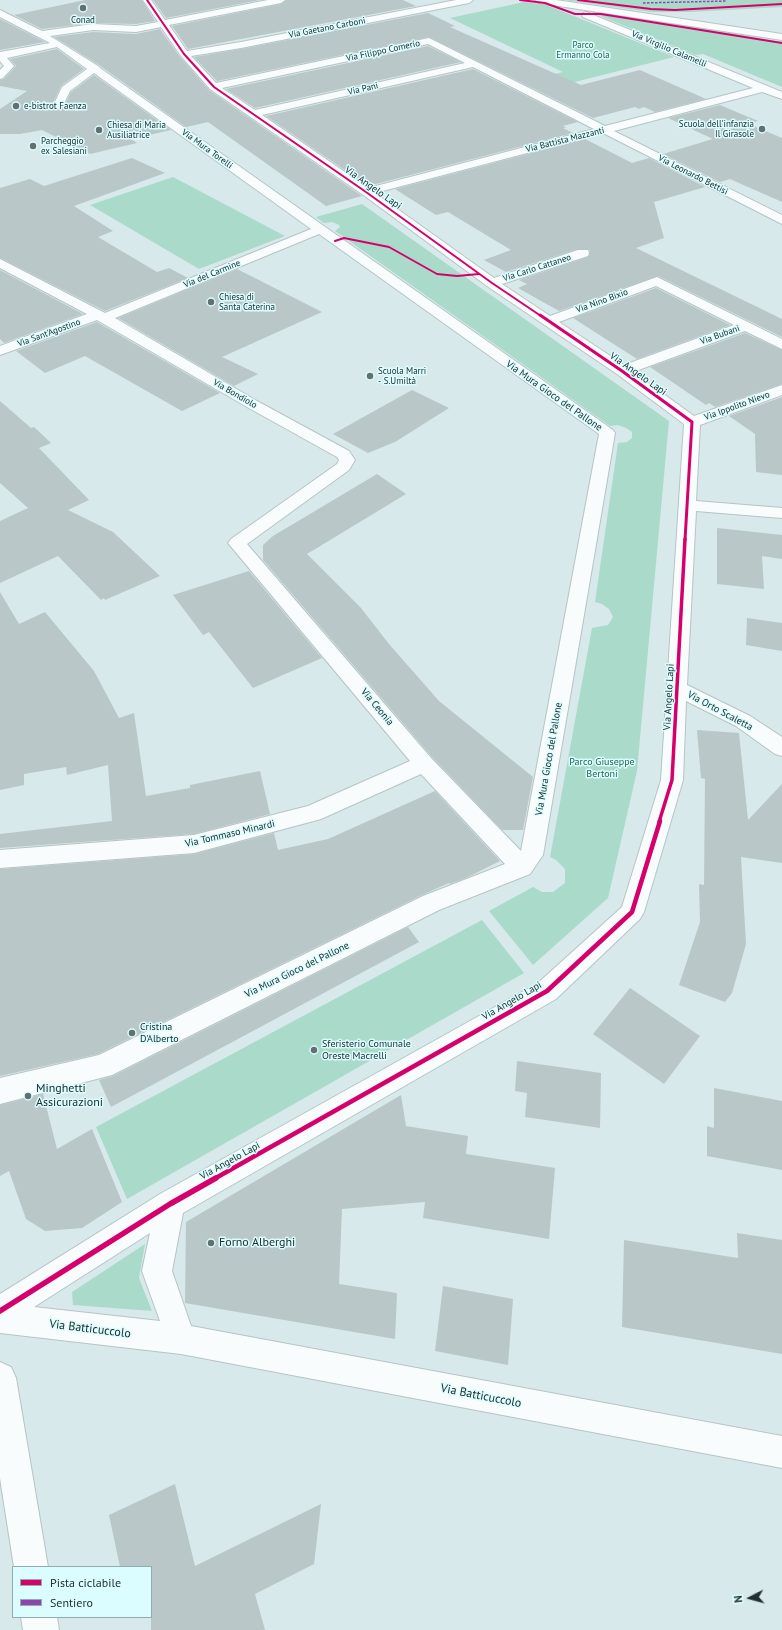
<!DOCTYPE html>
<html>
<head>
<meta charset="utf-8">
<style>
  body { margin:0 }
  #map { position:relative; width:782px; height:1630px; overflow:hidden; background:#d7e9ea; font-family:"PT Sans",sans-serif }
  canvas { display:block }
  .legend { position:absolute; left:12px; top:1566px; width:140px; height:52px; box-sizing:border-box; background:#dcfdff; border:1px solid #92abac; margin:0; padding:5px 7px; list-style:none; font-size:12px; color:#222f30 }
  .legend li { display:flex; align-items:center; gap:8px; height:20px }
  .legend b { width:20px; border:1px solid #92abac }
  .north { position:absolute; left:730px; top:1578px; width:40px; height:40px; -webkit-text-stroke:3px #dcfdff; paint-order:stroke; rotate:264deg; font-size:11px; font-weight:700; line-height:16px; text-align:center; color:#222f30 }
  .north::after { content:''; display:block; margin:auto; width:14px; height:18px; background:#222f30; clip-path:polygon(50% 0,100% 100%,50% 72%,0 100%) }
</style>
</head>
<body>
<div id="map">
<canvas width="782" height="1630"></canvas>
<ul class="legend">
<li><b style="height:5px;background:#d6006c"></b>Pista ciclabile</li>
<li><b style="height:5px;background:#8e44ad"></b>Sentiero</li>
</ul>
<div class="north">N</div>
</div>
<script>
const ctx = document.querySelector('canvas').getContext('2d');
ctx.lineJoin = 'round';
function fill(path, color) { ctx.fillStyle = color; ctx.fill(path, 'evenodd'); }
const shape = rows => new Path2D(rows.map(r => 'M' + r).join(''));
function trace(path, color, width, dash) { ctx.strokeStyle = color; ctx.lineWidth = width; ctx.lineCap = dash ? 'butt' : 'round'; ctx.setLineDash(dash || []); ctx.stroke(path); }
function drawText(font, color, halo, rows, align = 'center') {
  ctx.font = font + ' "PT Sans",sans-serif'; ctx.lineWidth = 3; ctx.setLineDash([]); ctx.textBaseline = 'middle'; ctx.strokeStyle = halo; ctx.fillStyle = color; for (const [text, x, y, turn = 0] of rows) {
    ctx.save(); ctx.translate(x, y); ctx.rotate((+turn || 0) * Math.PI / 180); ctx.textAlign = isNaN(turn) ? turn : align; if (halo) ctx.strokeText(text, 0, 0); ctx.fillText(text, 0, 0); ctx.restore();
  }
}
const green = shape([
  [564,0,782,0,782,7,690,12,651,12],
  [524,2,547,5,674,57,539,91,522,82,563,72,450,18],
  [584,9,591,9,782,42,782,87,703,54,695,55],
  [173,177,285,236,199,269,90,205],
  [362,204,669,421,637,771,608,898,533,965,489,911,533,887,542,892,553,892,565,883,565,869,556,860,550,857,592,628,608,625,613,617,609,609,602,604,595,602,618,443,627,442,632,438,632,432,626,428,618,425,610,426,335,231,340,227,339,225,332,222,324,223,316,217],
  [482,920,524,973,127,1199,96,1127],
  [145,1244,139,1278,152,1311,73,1305,72,1292]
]);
const building = shape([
  [85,0,142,0,155,21,136,24,93,23,42,29,14,15],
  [153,0,260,0,166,18],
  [286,0,403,0,416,6,188,49,172,26,281,4],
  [428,13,455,26,450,27,581,85,640,70,706,99,655,112,644,107,639,109,635,107,593,118,429,37,217,81,194,57,241,49],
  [0,19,45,42,0,50],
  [160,29,180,57,209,90,362,196,326,206,208,122,186,127,99,65,54,37,93,32,136,34],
  [428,46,461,62,255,108,226,89],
  [57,49,84,69,61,86,52,105,53,109,63,109,71,92,94,75,171,130,131,139,137,143,90,154,42,130,20,134,0,134,0,109,27,91,0,86,0,80,4,79,16,66,10,59],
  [473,69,578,122,563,126,566,128,563,128,573,133,368,186,266,116],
  [720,105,758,121,749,124,782,138,782,202,730,179,720,182,663,154,713,139,668,118],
  [585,139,632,163,649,158,705,187,654,202,664,238,636,248,782,319,782,337,658,276,559,311,518,288,527,284,519,280,588,257,590,253,589,249,578,249,506,272,484,260,511,250,448,212,436,215,395,189],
  [132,158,165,173,74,206,113,231,98,237,157,272,169,268,188,278,105,311,0,258,0,188,30,179,44,186],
  [237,269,322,312,222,357,258,374,234,386,118,318],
  [0,270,83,314,4,343,0,339],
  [656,288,730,325,637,359,573,318],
  [97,322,220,393,182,411,85,356,45,373,16,351],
  [745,333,782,350,782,384,715,407,709,403,706,405,650,367],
  [412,390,449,408,395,442,368,453,333,434],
  [782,397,782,475,756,472,755,434,729,416],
  [0,401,31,428,34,427,51,443,39,448,89,500,68,510,113,532,160,576,105,600,104,598,101,600,58,556,0,583,0,521,28,508,0,483],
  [377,474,406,494,307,554,361,608,389,644,439,701,533,777,523,830,502,830,432,757,263,560,263,545,273,536],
  [717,528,782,535,782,559,762,556,764,589,717,584],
  [249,571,322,658,253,688,209,632,203,635,173,595],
  [0,592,19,624,45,612,94,671,119,718,134,713,146,796,190,788,190,785,260,771,270,814,194,834,0,848,0,834,112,821,108,765,67,775,66,767,24,774,24,785,0,790],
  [747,618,782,623,782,651,746,645],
  [697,730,739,733,748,820,782,784,782,863,741,857,746,944,732,993,725,1002,679,985,700,922,699,884,704,885,705,779,701,778],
  [435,791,500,861,466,878,450,884,449,883,422,895,98,1054,0,1076,0,869,194,854,274,833,278,850,328,839],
  [408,927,419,942,111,1107,99,1080,113,1076],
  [630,988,700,1036,664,1084,593,1034],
  [517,1061,601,1073,600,1128,525,1117,527,1093,515,1091],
  [714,1088,782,1101,782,1170,707,1156,707,1126,714,1128],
  [43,1094,57,1149,92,1129,122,1202,82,1228,45,1231,26,1219,9,1171,0,1176,0,1105],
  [401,1095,406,1126,468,1136,466,1154,555,1168,549,1239,423,1218,425,1202,342,1209,339,1284,397,1293,395,1339,185,1303,186,1222],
  [737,1233,782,1240,782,1354,622,1327,624,1240,738,1258],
  [443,1286,513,1299,508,1365,435,1351],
  [175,1484,195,1566,321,1504,314,1564,255,1594,265,1630,151,1630,151,1567,120,1567,109,1515]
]);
const minor = shape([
  [143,0,151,0,165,20,268,0,285,0,281,3,169,25,187,51,241,42,456,0,473,0,469,3,241,48,191,56,216,83,429,38,605,126,753,88,583,17,582,15,583,13,586,12,782,92,782,99,762,92,614,131,782,215,782,224,603,133,375,193,494,278,578,250,588,250,589,253,588,256,502,284,550,316,657,277,782,339,782,349,745,331,633,372,694,416,782,385,782,395,700,425,696,501,782,508,782,518,696,511,687,685,750,716,782,737,782,756,775,754,736,726,686,701,683,780,644,912,640,919,556,999,183,1213,172,1271,191,1326,782,1436,782,1468,181,1354,0,1333,0,1294,160,1194,538,983,622,907,661,780,684,424,617,374,487,286,362,194,210,89,181,56,161,27,136,32,93,30,50,36,98,66,100,68,613,430,615,433,543,855,530,874,439,910,112,1075,0,1104,0,1078,99,1055,423,896,505,864,421,774,321,819,194,853,0,868,0,850,194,835,308,806,410,761,228,543,231,539,337,464,339,460,337,457,247,407,97,320,0,355,0,346,87,314,0,268,0,259,105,313,311,229,94,73,70,91,62,108,54,108,53,106,62,87,87,69,57,47,7,58,14,66,3,78,0,79,0,70,4,66,0,61,0,52,50,43,0,17,0,10,42,31,93,24,136,26,158,22,143,0],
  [428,44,465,63,255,110,222,88,428,44],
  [473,67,594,129,368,188,262,115,473,67],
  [319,234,599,434,521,851,431,758,247,544,349,470,355,460,349,451,257,401,115,318,319,234],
  [656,286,734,325,624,365,559,322,656,286],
  [150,1233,142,1271,160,1321,34,1307,150,1233],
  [535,0,556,0,782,34,782,40,539,3,535,0],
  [0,1362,11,1367,16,1378,48,1567,14,1567,0,1478,0,1362],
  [21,1617,57,1617,59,1630,23,1630,21,1617]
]);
const quiet = shape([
  [643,3,727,1]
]);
const cyclewayFar4 = shape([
  [147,0,184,54,214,87,366,192,492,283,541,316],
  [520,0,545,3,575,14,601,14,782,43],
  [578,0,651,9,675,10,782,4],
  [335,241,344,238,389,247,437,274,457,276,479,274]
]);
const cyclewayFar3 = shape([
  [540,315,622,371,692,422,685,540]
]);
const cyclewayFar2 = shape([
  [659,822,672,780,685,539]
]);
const cyclewayFar1 = shape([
  [214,1179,547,991,632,912,660,821]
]);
const cycleway = shape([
  [0,1311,170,1204,216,1178]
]);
const markers = [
  [83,8,4,"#617071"],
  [16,106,4,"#617071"],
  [762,129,4,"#617071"],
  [99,130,4,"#617071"],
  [33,146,4,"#617071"],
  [211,302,4,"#617071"],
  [370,376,4,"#617071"],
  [132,1033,4,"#617071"],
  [314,1050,4,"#617071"],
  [28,1096,4,"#617071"],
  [211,1243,4,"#617071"]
];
const farPoinames = [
  ["Conad",83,20,"center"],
  ["e-bistrot Faenza",24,106],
  ["Scuola dell'infanzia",754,124,"right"],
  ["Il Girasole",754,134,"right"],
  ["Chiesa di Maria",107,125],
  ["Ausiliatrice",107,135],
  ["Parcheggio",41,141],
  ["ex Salesiani",41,151],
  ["Chiesa di",219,297],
  ["Santa Caterina",219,307],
  ["Scuola Marri",378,371],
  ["- S.Umiltà",378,381]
];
const farStreetnames = [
  ["Via Gaetano Carboni",327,28,-11],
  ["Via Virgilio Calamelli",669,49,23],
  ["Via Filippo Comerio",383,51,-12],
  ["Via Pani",363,89,-13],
  ["Via Battista Mazzanti",565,140,-14],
  ["Via Mura Torelli",207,149,36],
  ["Via Leonardo Bettisi",693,175,27],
  ["Via Carlo Cattaneo",537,268,-18],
  ["Via del Carmine",212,274,-22],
  ["Via Nino Bixio",602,301,-20],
  ["Via Sant'Agostino",49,333,-20],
  ["Via Bubani",720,335,-20],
  ["Via Bondiolo",235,394,30],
  ["Via Ippolito Nievo",737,406,-20]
];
const farParknames = [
  ["Parco",583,45],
  ["Ermanno Cola",583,55]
];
const streetNames = [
  ["Via Angelo Lapi",373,188,35],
  ["Via Angelo Lapi",638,374,35],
  ["Via Mura Gioco del Pallone",554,396,35],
  ["Via Angelo Lapi",669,697,-87],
  ["Via Ceonia",377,707,50],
  ["Via Orto Scaletta",720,711,28],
  ["Via Mura Gioco del Pallone",549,759,-80],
  ["Via Tommaso Minardi",230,834,-13],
  ["Via Mura Gioco del Pallone",297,970,-26],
  ["Via Angelo Lapi",512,1001,-30],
  ["Via Angelo Lapi",230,1161,-29]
];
const parkNames = [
  ["Parco Giuseppe",602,762],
  ["Bertoni",602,774]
];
const poiNames = [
  ["Cristina",140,1027],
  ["D'Alberto",140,1039],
  ["Sferisterio Comunale",322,1044],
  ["Oreste Macrelli",322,1056]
];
const nearPoinames = [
  ["Minghetti",36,1089],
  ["Assicurazioni",36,1103],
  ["Forno Alberghi",219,1243]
];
const nearStreetnames = [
  ["Via Batticuccolo",90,1329,7],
  ["Via Batticuccolo",481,1396,11]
];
fill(green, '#aadbca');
fill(building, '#b9c7c9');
trace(minor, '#b6c4c5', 2);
fill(minor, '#f9fcfc');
trace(quiet, '#8e44ad', 1.5, [2.5, 1.5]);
trace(cyclewayFar4, '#d6006c', 2);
trace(cyclewayFar3, '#d6006c', 3);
trace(cyclewayFar2, '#d6006c', 3.5);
trace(cyclewayFar1, '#d6006c', 4.5);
trace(cycleway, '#d6006c', 5.5);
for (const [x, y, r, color] of markers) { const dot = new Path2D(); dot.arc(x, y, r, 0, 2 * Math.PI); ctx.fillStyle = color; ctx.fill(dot); trace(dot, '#dcfdff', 1.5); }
drawText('9px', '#222f30', '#dcfdff', farPoinames, 'left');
drawText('9px', '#222f30', '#dcfdff', farStreetnames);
drawText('9px', '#24644c', '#dcfdff', farParknames);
drawText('10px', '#222f30', '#dcfdff', streetNames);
drawText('10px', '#24644c', '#dcfdff', parkNames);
drawText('10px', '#222f30', '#dcfdff', poiNames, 'left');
drawText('12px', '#222f30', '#dcfdff', nearPoinames, 'left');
drawText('12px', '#222f30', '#dcfdff', nearStreetnames);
</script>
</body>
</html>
